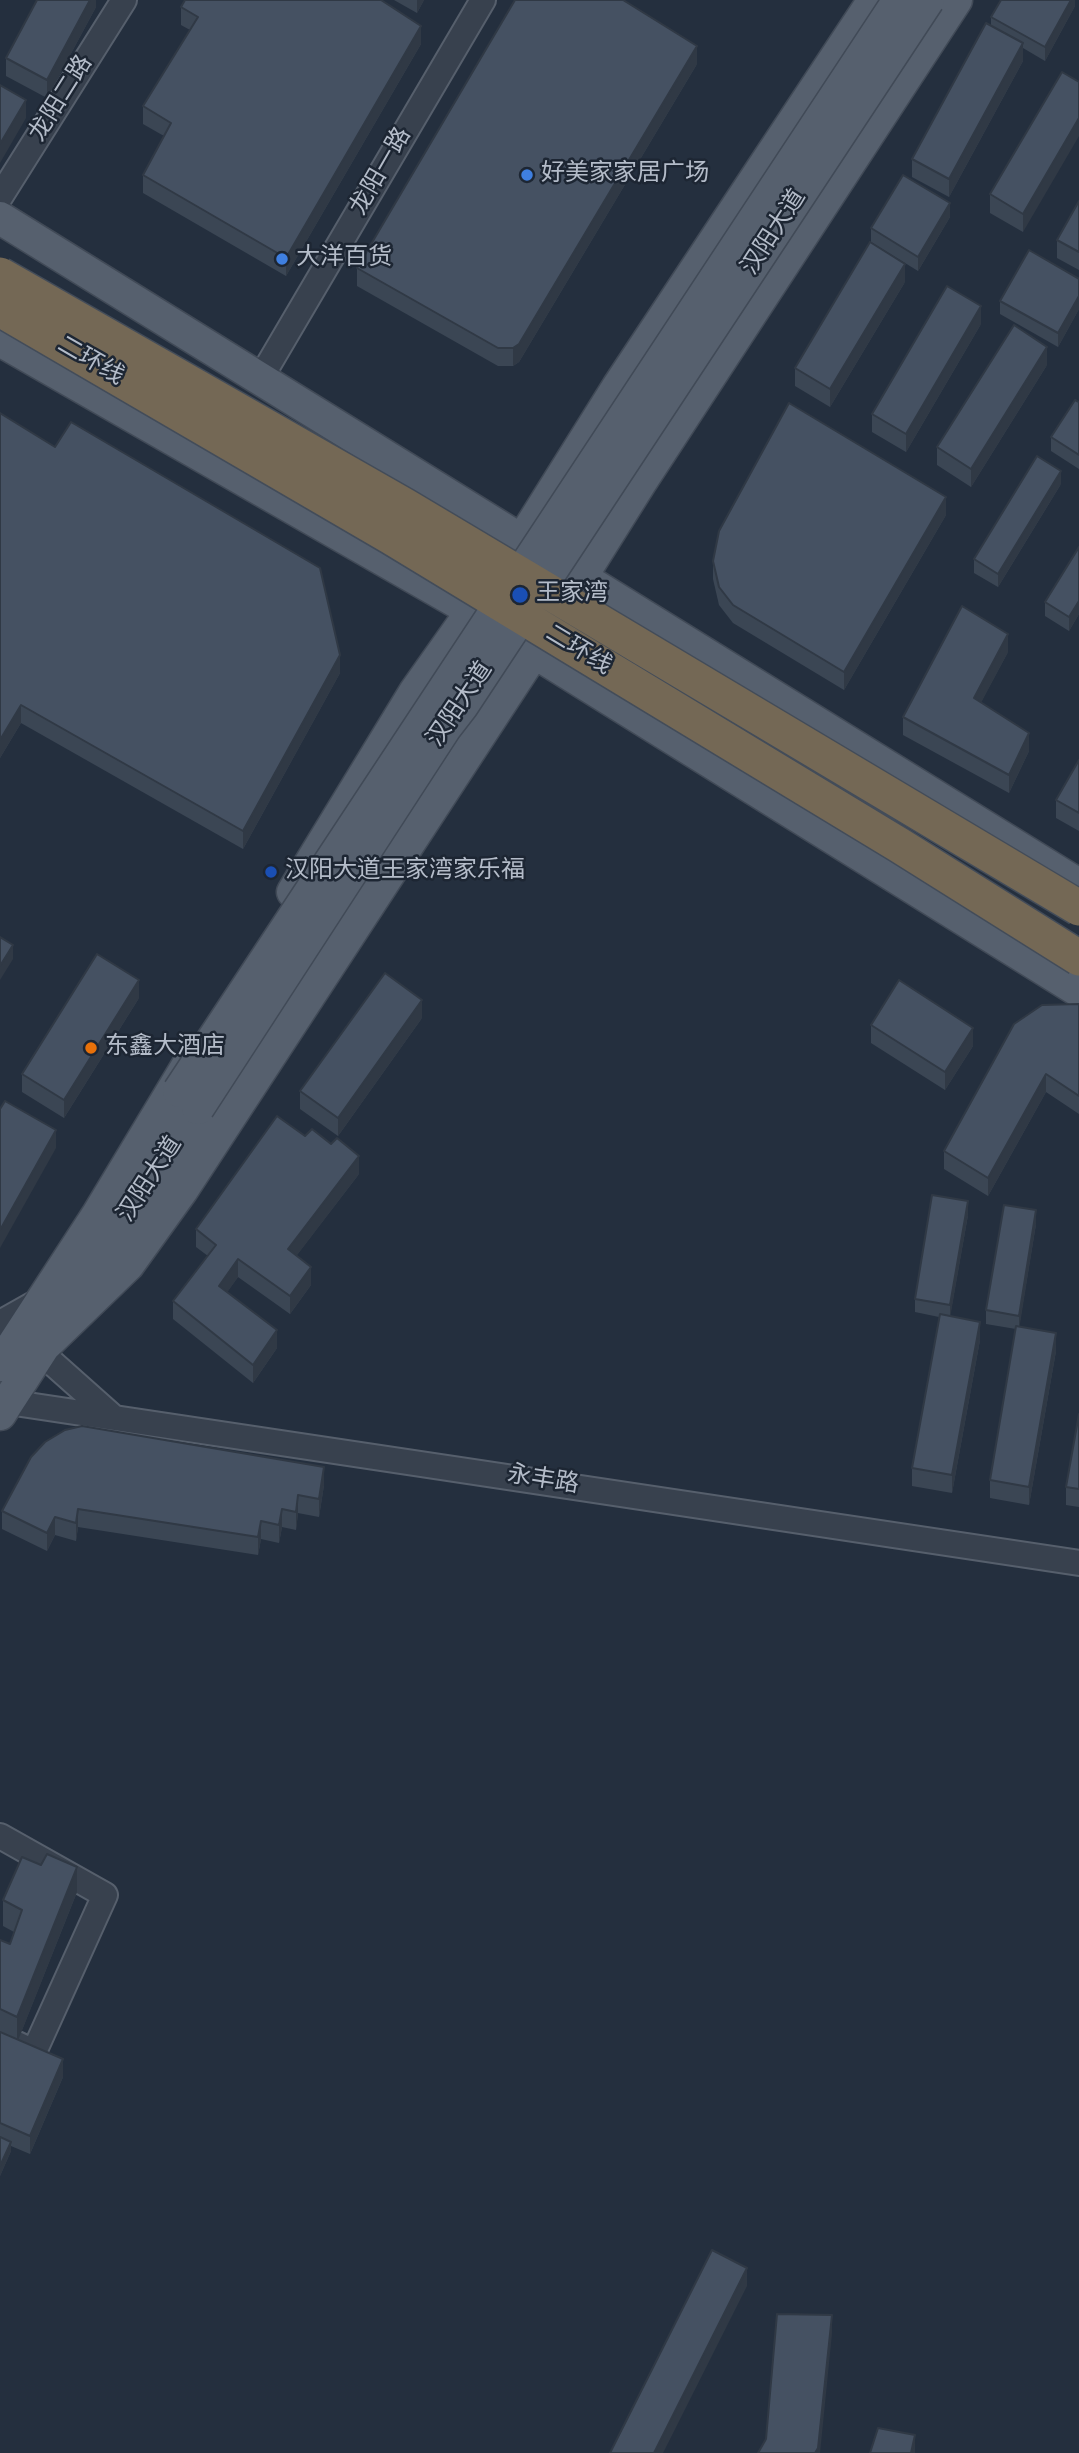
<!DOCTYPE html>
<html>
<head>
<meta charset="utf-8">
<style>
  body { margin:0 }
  canvas { display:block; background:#242f3e }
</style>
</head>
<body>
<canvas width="1079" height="2453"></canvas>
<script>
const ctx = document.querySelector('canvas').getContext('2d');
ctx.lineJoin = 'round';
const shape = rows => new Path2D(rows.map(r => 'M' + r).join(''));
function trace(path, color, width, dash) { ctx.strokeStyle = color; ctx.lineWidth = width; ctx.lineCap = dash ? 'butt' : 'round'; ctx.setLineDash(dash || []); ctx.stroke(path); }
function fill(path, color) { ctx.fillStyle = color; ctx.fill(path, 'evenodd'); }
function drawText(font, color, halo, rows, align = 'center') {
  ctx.font = font + ' "Source Sans 3","Noto Sans SC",sans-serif'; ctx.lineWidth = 5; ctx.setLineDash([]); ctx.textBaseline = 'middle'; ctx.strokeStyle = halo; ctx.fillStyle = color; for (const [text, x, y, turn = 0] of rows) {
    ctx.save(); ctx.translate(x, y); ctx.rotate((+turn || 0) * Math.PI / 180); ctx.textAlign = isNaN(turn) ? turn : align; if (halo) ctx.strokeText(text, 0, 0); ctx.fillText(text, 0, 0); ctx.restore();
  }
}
const minor = shape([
  [0,197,124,0],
  [260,379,483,0],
  [0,1323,41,1300],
  [39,1351,112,1416],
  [8,1402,1079,1563],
  [0,1836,105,1895,34,2052,0,2036]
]);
const major = shape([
  [0,218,1079,885],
  [0,340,473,611,534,652,1079,991],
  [293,892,415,692,521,542,618,387,874,0],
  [97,1216,188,1065],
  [39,1351,128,1265,182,1190,534,652,640,483,956,0],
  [0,1365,108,1199],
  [0,1414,198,1108]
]);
const majorBridge = shape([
  [179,1091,899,0],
  [198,1108,445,728,462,706,928,0]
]);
const highwayBridge = shape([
  [0,275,405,506,1079,908],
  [0,309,391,537,899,845,1079,958]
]);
const wall = shape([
  [96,0,96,7,47,98,6,76,6,58],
  [394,0,424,0,417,13],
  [1075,0,1075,6,1045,61,1023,48,1023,61,949,197,912,177,912,159,991,26,991,17],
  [181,7,421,44,286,276,143,193,143,175,164,136,143,124,143,106,190,30,181,25],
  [697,64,519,362,513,366,498,366,357,286,357,268],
  [1062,72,1023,232,990,213,990,194],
  [1079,201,1079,270,1057,258,1057,240],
  [950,217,918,271,871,242,871,228],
  [1079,279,1079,309,1058,347,1000,314,1000,301],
  [905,282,830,407,795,386,795,368],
  [981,324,906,452,872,432,872,414],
  [1047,365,971,487,937,465,937,447],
  [1079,402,1079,469,1051,451,1051,437],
  [0,413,340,673,243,849,21,723,0,758],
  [1061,484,998,587,974,573,974,559],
  [946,515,844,690,733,623,719,605,713,579,713,561],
  [1079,547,1079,614,1069,631,1045,616,1045,602],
  [1008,652,981,702,1029,751,1009,793,903,735,903,717],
  [1079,760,1079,831,1056,818,1056,800],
  [139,998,64,1118,22,1092,22,1074],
  [1079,1004,1079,1114,1046,1092,988,1196,944,1169,944,1151],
  [422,1018,338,1136,300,1109,300,1091],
  [871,1025,973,1046,945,1090,871,1043],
  [359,1174,296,1256,311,1285,290,1314,238,1277,227,1292,277,1348,253,1383,173,1319,173,1301,208,1256,196,1247,196,1229],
  [968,1215,950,1316,980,1340,952,1493,912,1486,912,1468,939,1317,915,1312,915,1299],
  [1036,1224,1019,1327,1056,1351,1029,1505,990,1498,990,1480,1016,1329,986,1324,986,1310],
  [1079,1414,1079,1507,1066,1505,1066,1487],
  [324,1485,319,1517,298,1513,296,1530,282,1527,279,1543,261,1539,258,1555,78,1527,76,1541,55,1535,47,1551,2,1529,2,1511],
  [77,1892,18,2040,63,2077,30,2154,11,2146,11,2151,0,2176,0,1940,10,1944,14,1932,3,1926,3,1900]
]);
const shadedWall = shape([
  [90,0,96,0,96,7,47,98,47,80],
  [417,0,424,0,417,13],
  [1071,0,1075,0,1075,6,1045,61,1045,47],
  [421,26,421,44,286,276,286,258],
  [1023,43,1023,61,949,197,949,179],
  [697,46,697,64,519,362,513,366,513,348],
  [26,100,26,118,0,163,0,144],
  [1079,118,1079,136,1023,232,1023,214],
  [950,203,950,217,918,271,918,257],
  [905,264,905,282,830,407,830,389],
  [1079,296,1079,309,1058,347,1058,333],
  [981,306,981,324,906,452,906,434],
  [1047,347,1047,365,971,487,971,469],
  [1061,471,1061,484,998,587,998,574],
  [946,497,946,515,844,690,844,672],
  [1079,601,1079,614,1069,631,1069,617],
  [1008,634,1008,652,974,716,974,698],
  [340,655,340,673,243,849,243,831],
  [21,705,21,723,0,758,0,740],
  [1029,733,1029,751,1009,793,1009,775],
  [13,945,13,959,0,980,0,966],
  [139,980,139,998,64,1118,64,1100],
  [422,1000,422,1018,338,1136,338,1118],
  [973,1028,973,1046,945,1090,945,1072],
  [1046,1074,1046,1092,988,1196,988,1178],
  [56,1130,56,1148,0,1248,0,1230],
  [359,1156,359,1174,288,1267,288,1249],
  [968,1201,968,1215,950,1318,950,1305],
  [1036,1210,1036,1224,1019,1330,1019,1316],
  [238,1259,238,1277,219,1304,219,1286],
  [311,1267,311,1285,290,1314,290,1296],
  [980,1322,980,1340,952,1493,952,1475],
  [277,1330,277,1348,253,1383,253,1365],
  [1056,1333,1056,1351,1029,1505,1029,1487],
  [324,1467,324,1485,319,1517,319,1499],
  [298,1495,298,1513,296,1530,296,1512],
  [78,1509,78,1527,76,1541,76,1523],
  [282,1509,282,1527,279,1543,279,1525],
  [55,1517,55,1535,47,1551,47,1533],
  [261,1521,261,1539,258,1555,258,1537],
  [77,1867,77,1892,17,2043,17,2017],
  [63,2059,63,2077,30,2154,30,2136],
  [11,2142,11,2151,0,2176,0,2166],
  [747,2268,747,2286,663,2453,654,2453],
  [832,2315,832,2333,820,2453,815,2453],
  [915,2435,915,2453,911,2453]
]);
const building = shape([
  [37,0,90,0,47,80,6,58,37,0],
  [185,0,381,0,421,26,286,258,143,175,171,123,143,106,198,17,181,7,185,0],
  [515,0,623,0,697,46,519,344,513,348,498,348,357,268,515,0],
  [1001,0,1071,0,1045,47,991,17,1001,0],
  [986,23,1023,43,949,179,912,159,986,23],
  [1062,72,1079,82,1079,118,1023,214,990,194,1062,72],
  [0,85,26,100,0,144,0,85],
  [903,175,950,203,918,257,871,228,903,175],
  [1079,201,1079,252,1057,240,1079,201],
  [870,242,905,264,830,389,795,368,870,242],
  [1029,250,1079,279,1079,296,1058,333,1000,301,1029,250],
  [947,286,981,306,906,434,872,414,947,286],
  [1014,325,1047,347,971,469,937,447,1014,325],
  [1075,400,1079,402,1079,455,1051,437,1075,400],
  [789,403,946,497,844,672,733,605,719,587,713,561,719,531,789,403],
  [0,413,55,447,71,422,320,568,340,655,243,831,21,705,0,740,0,413],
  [1037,456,1061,471,998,574,974,559,1037,456],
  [1079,547,1079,601,1069,617,1045,602,1079,547],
  [962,606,1008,634,974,698,1029,733,1009,775,903,717,962,606],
  [1079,760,1079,813,1056,800,1079,760],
  [0,937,13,945,0,966,0,937],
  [97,954,139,980,64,1100,22,1074,97,954],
  [385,973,422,1000,338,1118,300,1091,385,973],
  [899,980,973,1028,945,1072,871,1025,899,980],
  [1079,1004,1079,1096,1046,1074,988,1178,944,1151,1014,1024,1042,1005,1079,1004],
  [5,1101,56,1130,0,1230,0,1109,5,1101],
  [277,1116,305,1136,312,1129,331,1144,337,1138,359,1156,288,1249,311,1267,290,1296,238,1259,219,1286,277,1330,253,1365,173,1301,216,1245,196,1229,277,1116],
  [932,1195,968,1201,950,1305,915,1299,932,1195],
  [1004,1205,1036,1210,1019,1316,986,1310,1004,1205],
  [940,1314,980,1322,952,1475,912,1468,940,1314],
  [1016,1326,1056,1333,1029,1487,990,1480,1016,1326],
  [1079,1414,1079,1489,1066,1487,1079,1414],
  [82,1426,324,1467,319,1499,298,1495,296,1512,282,1509,279,1525,261,1521,258,1537,78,1509,76,1523,55,1517,47,1533,2,1511,31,1457,45,1442,65,1430,82,1426],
  [47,1854,77,1867,17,2017,0,2009,0,1940,10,1944,22,1910,3,1900,22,1857,41,1865,47,1854],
  [0,2032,63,2059,30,2136,0,2123,0,2032],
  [0,2137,11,2142,0,2166,0,2137],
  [712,2250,747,2268,654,2453,610,2453,712,2250],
  [777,2314,832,2315,818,2448,815,2453,758,2453,766,2439,777,2314],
  [878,2428,915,2435,911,2453,870,2453,878,2428]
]);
const markers = [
  [527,175,7,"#3f7fe0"],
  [282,259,7,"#3f7fe0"],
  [520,595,9,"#1a4fb4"],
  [271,872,7,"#1a4fb4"],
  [91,1048,7,"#e8710a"]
];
const streetNames = [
  ["龙阳二路",62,99,-58],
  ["龙阳一路",382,172,-60],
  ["汉阳大道",775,233,-57],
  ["二环线",90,362,30],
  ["二环线",578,651,31],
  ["汉阳大道",461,705,-56],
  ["汉阳大道",151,1180,-57],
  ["永丰路",543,1481,9]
];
const poiNames = [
  ["好美家家居广场",541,175],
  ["大洋百货",296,259],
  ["王家湾",536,595],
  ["汉阳大道王家湾家乐福",285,872],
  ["东鑫大酒店",105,1048]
];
trace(minor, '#565f6c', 28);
trace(major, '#414a57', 35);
trace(minor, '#38414e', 24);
trace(major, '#56606e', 32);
trace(majorBridge, '#414a57', 35, []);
trace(highwayBridge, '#434c59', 38, []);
trace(majorBridge, '#56606e', 32);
trace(highwayBridge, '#746855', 35);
fill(wall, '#3b4654');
fill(shadedWall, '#303945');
fill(building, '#455162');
trace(building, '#303945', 2);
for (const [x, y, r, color] of markers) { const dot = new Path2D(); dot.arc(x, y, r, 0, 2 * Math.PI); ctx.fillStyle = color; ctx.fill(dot); trace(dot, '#1d2633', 2.5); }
drawText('24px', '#b4bcc9', '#1d2633', streetNames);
drawText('24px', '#b4bcc9', '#1d2633', poiNames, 'left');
</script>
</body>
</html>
